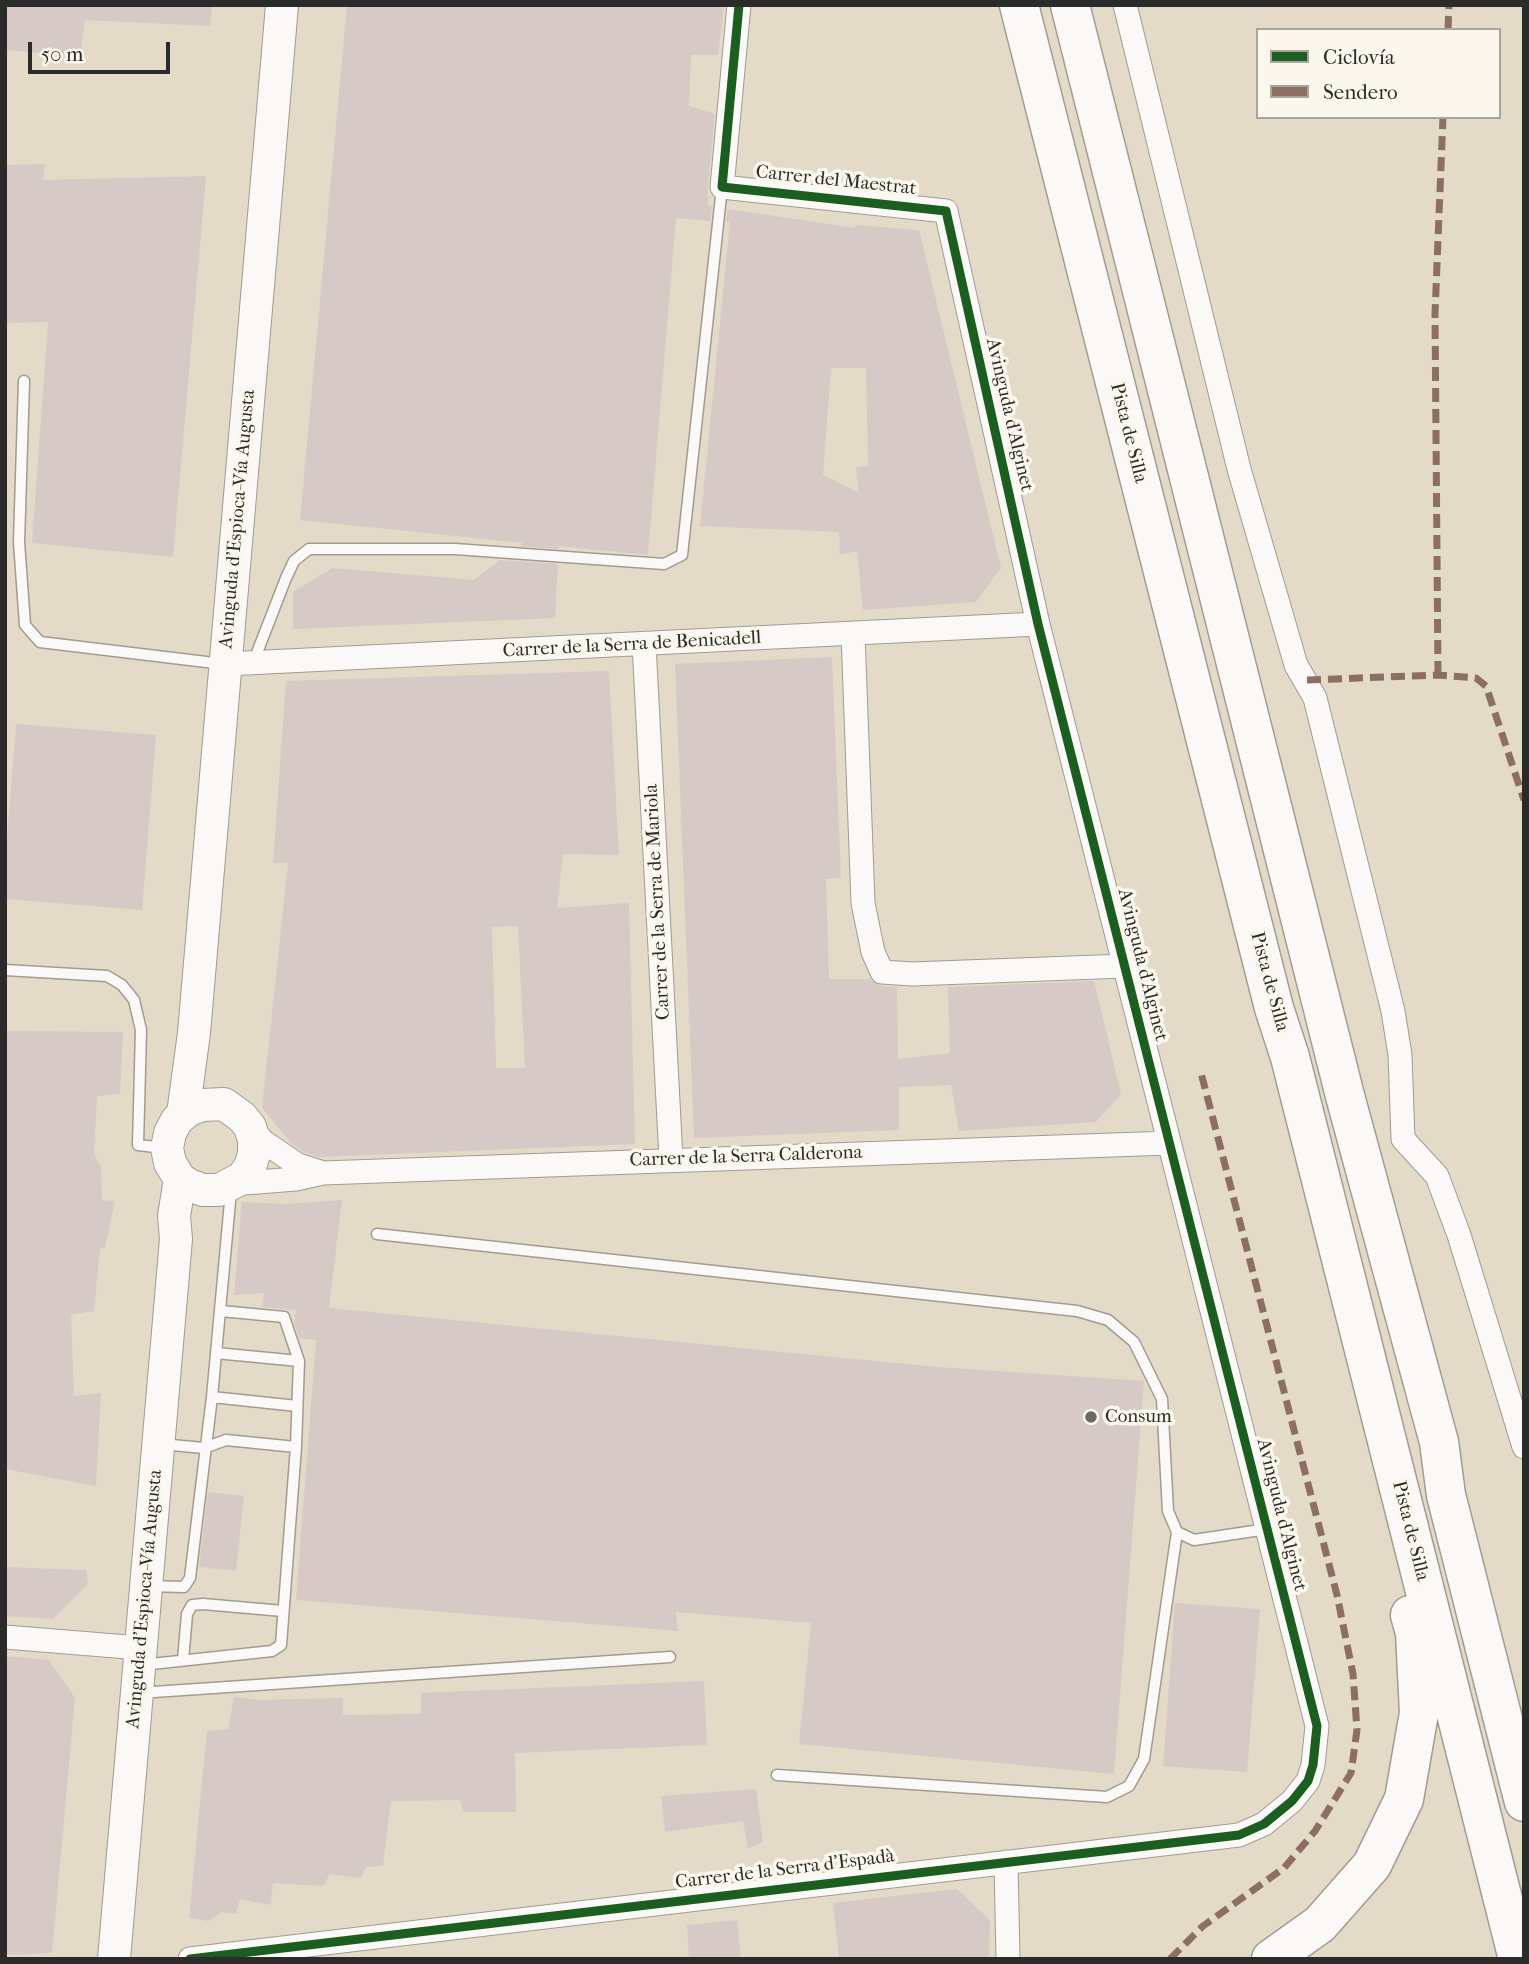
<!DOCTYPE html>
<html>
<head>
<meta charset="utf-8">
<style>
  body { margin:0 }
  #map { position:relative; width:1529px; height:1964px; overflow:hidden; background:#e4dac8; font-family:"IM FELL French Canon",serif }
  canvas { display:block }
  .frame { position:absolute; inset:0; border:7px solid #2b2b2b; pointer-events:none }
  .legend { position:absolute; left:1256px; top:28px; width:245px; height:91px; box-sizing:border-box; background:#fbf7ec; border:2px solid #a8a59f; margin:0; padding:9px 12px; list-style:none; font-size:21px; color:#2b2b2b }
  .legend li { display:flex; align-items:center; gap:14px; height:35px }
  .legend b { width:35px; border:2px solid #a8a59f }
  .scale { position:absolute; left:28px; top:42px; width:142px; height:32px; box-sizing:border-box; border:4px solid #2b2b2b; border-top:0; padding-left:9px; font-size:21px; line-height:24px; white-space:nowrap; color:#2b2b2b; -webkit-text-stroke:5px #fbf7ec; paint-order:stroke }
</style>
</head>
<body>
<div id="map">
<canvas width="1529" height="1964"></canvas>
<div class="frame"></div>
<ul class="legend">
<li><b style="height:9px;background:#1b5e20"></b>Ciclovía</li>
<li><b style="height:9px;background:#8d6e63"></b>Sendero</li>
</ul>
<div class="scale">50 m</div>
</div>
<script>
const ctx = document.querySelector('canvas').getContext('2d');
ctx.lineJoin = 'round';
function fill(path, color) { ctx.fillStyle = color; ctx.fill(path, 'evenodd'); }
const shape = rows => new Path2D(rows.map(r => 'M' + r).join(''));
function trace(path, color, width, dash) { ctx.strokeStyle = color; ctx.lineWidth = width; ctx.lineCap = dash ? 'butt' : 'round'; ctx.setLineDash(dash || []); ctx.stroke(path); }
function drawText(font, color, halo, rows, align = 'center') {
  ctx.font = font + ' "IM FELL French Canon",serif'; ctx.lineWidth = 7; ctx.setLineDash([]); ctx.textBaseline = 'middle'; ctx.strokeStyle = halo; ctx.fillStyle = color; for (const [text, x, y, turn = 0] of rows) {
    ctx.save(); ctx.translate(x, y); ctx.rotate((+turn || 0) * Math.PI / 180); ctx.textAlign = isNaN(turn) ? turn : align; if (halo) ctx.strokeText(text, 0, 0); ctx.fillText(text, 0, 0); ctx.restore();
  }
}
const building = shape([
  [5,5,212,5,210,26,85,20,80,56,5,50],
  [347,5,724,5,718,55,691,55,689,106,715,114,708,186,708,206,712,206,710,221,676,218,648,555,559,546,559,549,520,546,523,543,300,520],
  [45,164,43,180,206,176,173,557,32,543,48,322,5,323,5,165],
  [728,209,855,228,855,225,919,230,1001,568,976,602,863,610,857,551,840,555,839,532,700,526,730,222,726,222],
  [831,368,866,368,868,466,856,467,859,493,823,475],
  [500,560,558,564,555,618,293,629,293,592,332,568,474,580],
  [832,657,841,878,826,879,829,979,870,979,880,986,897,987,898,1059,950,1053,948,987,1094,981,1121,1094,1096,1122,959,1131,951,1085,899,1087,899,1130,694,1138,675,664],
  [609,671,619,855,563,854,557,908,629,903,635,1144,318,1157,304,1152,292,1144,262,1108,288,863,273,863,286,681],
  [518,926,525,1068,496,1068,492,927],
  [16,724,156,735,142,910,5,899,5,864],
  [5,1031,123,1032,120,1094,97,1096,94,1154,101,1167,102,1200,115,1201,105,1248,100,1249,94,1311,71,1315,74,1396,101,1393,96,1486,5,1469],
  [342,1200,329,1308,937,1367,1144,1381,1114,1774,799,1744,811,1623,676,1612,678,1631,296,1600,316,1340,299,1338,294,1323,296,1310,262,1307,264,1293,234,1295,242,1202,285,1204],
  [208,1492,244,1496,236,1571,199,1567],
  [5,1567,86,1570,88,1584,53,1619,5,1616],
  [1175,1603,1260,1609,1247,1772,1163,1766],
  [5,1656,49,1660,75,1698,52,1953,5,1955],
  [704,1681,707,1745,515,1753,516,1812,463,1812,460,1800,391,1801,383,1866,366,1867,361,1878,330,1874,323,1886,273,1883,270,1905,240,1899,236,1914,221,1912,209,1921,189,1918,207,1731,228,1729,234,1697,257,1700,343,1698,343,1715,421,1714,421,1693],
  [756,1789,763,1842,748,1848,743,1821,665,1832,661,1796],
  [957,1889,990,1920,989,1959,839,1959,833,1903],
  [737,1920,741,1959,689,1959,687,1925]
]);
const lane = shape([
  [24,381,19,542,25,625,40,642,223,664],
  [253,663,286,578,294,561,309,549,455,549,664,564,682,555,722,187],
  [5,970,107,976,122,985,134,1000,141,1030,138,1145,164,1148],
  [377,1234,1077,1311,1108,1320,1134,1342,1162,1399,1168,1511,1177,1532,1194,1540,1267,1529],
  [216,1353,299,1361],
  [212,1397,297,1406],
  [161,1444,204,1448,226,1440,296,1447,299,1361,284,1317,221,1311],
  [149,1586,184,1587,190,1578,212,1397,231,1191],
  [183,1660,187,1614,192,1605,203,1604,283,1611],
  [142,1665,272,1651,281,1645,296,1447],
  [139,1693,670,1657],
  [777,1775,1107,1797,1129,1786,1144,1759,1177,1532]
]);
const street = shape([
  [1125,5,1239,469,1296,665,1315,698,1393,1011,1400,1055,1403,1139,1437,1176,1459,1235,1524,1447],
  [853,634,863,903,873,952,882,972,912,974,1124,966],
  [644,644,671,1159],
  [226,664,1038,624],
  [250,1127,264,1142,298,1165,323,1173],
  [232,1184,296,1179,323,1173,1169,1143],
  [5,1637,140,1648],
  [1006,1862,1008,1959],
  [190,1959,1239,1835,1264,1824,1292,1801,1308,1781,1313,1765,1317,1726,1038,624,946,211,722,187,739,5]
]);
const secondary = shape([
  [183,1114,194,1033,282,5],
  [114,1959,176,1239,174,1216,180,1179,170,1163,167,1148,170,1133,177,1120,189,1110,203,1105,224,1104,242,1117,250,1127,254,1140,254,1154,250,1167,242,1178,219,1190,203,1190,189,1185,180,1179]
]);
const highway = shape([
  [1019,5,1274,1008,1290,1057,1518,1959],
  [1070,5,1345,1096,1439,1442,1446,1495,1524,1802],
  [1271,1959,1320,1924,1372,1865,1404,1799,1419,1713,1415,1633,1410,1615]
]);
const quiet = shape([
  [1448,30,1449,5],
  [1438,675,1435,314,1443,117],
  [1307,680,1438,675,1476,678,1486,686,1524,800],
  [1170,1959,1203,1926,1284,1868,1315,1831,1351,1773,1357,1730,1353,1674,1337,1595,1200,1069]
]);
const cycleway = shape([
  [190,1959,1239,1835,1264,1824,1292,1801,1308,1781,1313,1765,1317,1726,1038,624,946,211,722,187,739,5]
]);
const markers = [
  [1091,1417,7,"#6c6862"]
];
const streetNames = [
  ["Carrer del Maestrat",836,181,6],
  ["Avinguda d'Alginet",1009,415,77],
  ["Pista de Silla",1128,433,76],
  ["Avinguda d'Espioca-Vía Augusta",238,519,-85],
  ["Carrer de la Serra de Benicadell",632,645,-3],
  ["Carrer de la Serra de Mariola",658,902,-93],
  ["Avinguda d'Alginet",1142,965,76],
  ["Pista de Silla",1269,982,75],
  ["Carrer de la Serra Calderona",746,1157,-2],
  ["Avinguda d'Alginet",1281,1515,76],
  ["Pista de Silla",1410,1531,76],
  ["Avinguda d'Espioca-Vía Augusta",145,1599,-85],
  ["Carrer de la Serra d'Espadà",785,1870,-7]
];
const poiNames = [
  ["Consum",1105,1417]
];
fill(building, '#d6c9c6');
trace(lane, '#a19b91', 13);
trace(street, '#a19b91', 25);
trace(secondary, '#a19b91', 34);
trace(highway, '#a19b91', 41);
trace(lane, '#fbf9f7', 10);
trace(street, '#fbf9f7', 23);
trace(secondary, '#fbf9f7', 32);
trace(highway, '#fbf9f7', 38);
trace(quiet, '#8d6e63', 7, [14, 7]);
trace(cycleway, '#1b5e20', 9);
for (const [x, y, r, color] of markers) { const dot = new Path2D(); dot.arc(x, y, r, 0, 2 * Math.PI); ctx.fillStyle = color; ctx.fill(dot); trace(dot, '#fbf7ec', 2.5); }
drawText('19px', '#2b2b2b', '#fbf7ec', streetNames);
drawText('19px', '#2b2b2b', '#fbf7ec', poiNames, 'left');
</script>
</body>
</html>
